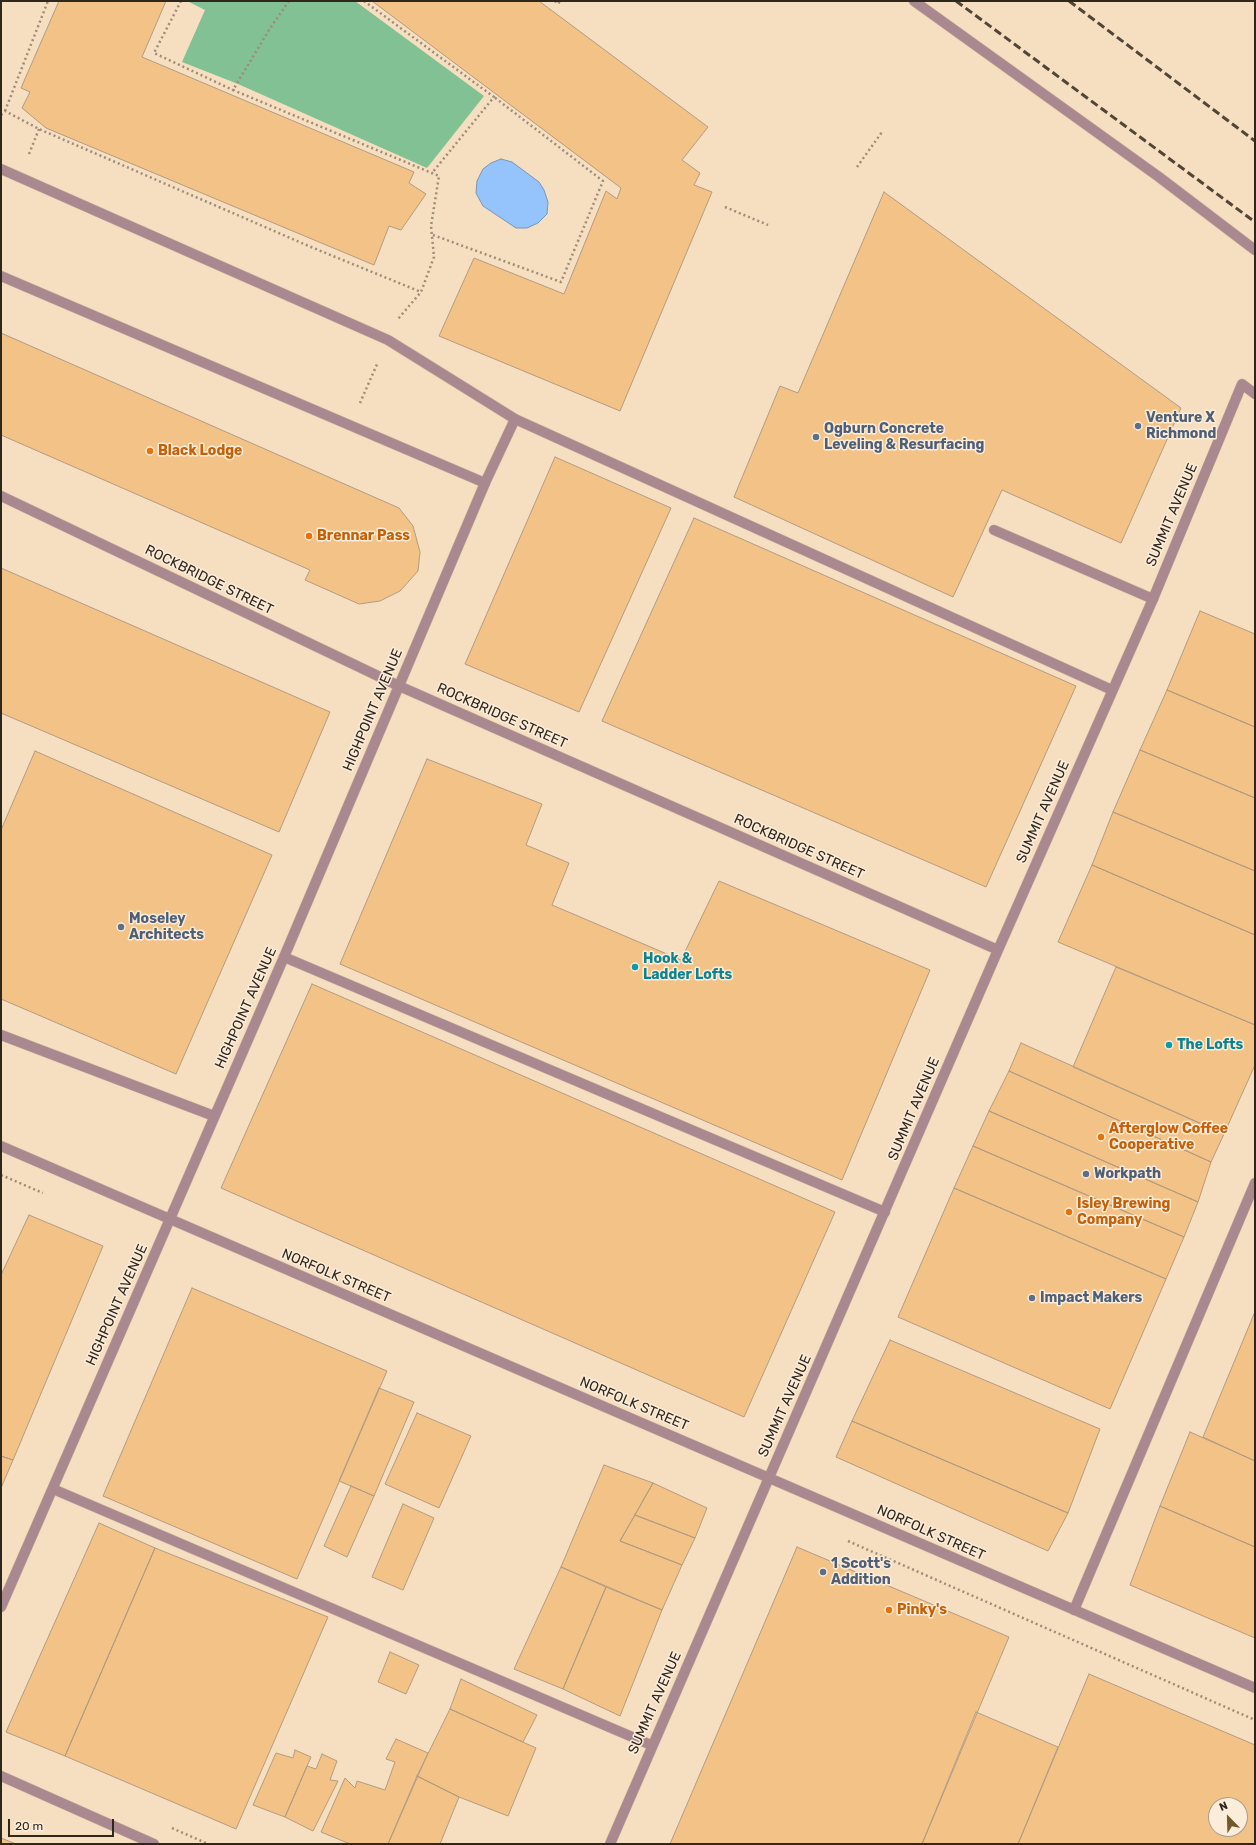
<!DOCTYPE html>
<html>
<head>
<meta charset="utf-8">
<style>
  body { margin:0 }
  #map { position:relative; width:1256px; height:1845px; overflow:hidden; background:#f6dec1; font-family:Rubik,sans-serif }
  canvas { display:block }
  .frame { position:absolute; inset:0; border:2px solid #30271c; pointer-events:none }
  .north { position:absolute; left:1208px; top:1797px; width:40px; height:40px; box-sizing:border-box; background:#fceddb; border:1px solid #aa9e8f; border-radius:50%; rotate:337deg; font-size:11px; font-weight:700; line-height:16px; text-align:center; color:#30271c }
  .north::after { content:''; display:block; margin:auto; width:14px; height:18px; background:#71592a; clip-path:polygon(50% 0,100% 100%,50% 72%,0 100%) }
  .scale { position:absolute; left:8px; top:1819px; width:106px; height:18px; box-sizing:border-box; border:2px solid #30271c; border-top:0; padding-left:5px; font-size:12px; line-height:14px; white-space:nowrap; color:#30271c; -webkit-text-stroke:3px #fceddb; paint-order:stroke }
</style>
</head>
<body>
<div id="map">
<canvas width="1256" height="1845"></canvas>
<div class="frame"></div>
<div class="north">N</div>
<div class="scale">20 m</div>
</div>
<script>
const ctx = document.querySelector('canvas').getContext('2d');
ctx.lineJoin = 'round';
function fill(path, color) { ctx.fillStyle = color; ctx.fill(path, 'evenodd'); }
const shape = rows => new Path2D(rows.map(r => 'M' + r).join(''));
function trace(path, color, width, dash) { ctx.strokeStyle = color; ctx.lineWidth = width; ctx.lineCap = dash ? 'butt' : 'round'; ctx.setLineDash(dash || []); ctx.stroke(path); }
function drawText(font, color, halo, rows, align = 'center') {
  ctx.font = font + ' Rubik,sans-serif'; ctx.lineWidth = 3; ctx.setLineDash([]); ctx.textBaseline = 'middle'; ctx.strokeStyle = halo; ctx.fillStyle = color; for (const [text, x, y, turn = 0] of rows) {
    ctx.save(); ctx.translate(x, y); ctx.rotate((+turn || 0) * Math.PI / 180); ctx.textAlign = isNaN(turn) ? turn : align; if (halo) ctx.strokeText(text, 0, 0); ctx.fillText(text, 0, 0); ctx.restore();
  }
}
const green = shape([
  [187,1,355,1,484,96,427,168,238,84,182,62,205,10]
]);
const water = shape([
  [501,159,512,162,539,182,544,190,548,202,547,214,538,223,527,228,516,228,483,206,476,193,477,181,483,169,491,163,501,159]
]);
const building = shape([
  [59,1,166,1,142,57,414,172,409,183,426,194,401,230,389,226,374,265,46,128,22,108,30,92,21,88,59,1],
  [372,1,539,1,708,127,682,160,700,173,694,185,712,192,620,411,439,336,474,258,564,294,606,191,617,199,621,188,372,1],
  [884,192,1181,408,1121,543,1002,490,953,597,734,497,780,386,798,393,884,192],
  [1,333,399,508,413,526,420,552,418,571,400,591,380,601,359,604,305,580,310,570,1,435,1,333],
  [555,457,671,508,579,712,465,664,555,457],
  [694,518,1076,686,986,887,602,721,694,518],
  [1,568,330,712,279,832,1,713,1,568],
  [1200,611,1255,634,1255,727,1167,690,1200,611],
  [1167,690,1255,727,1255,798,1140,750,1167,690],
  [1140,750,1255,798,1255,871,1113,812,1140,750],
  [35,751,272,855,176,1074,1,999,1,830,35,751],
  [427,759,542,804,526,845,569,863,552,905,681,960,719,881,930,970,842,1180,340,964,427,759],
  [1113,812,1255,871,1255,935,1092,865,1113,812],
  [1092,865,1255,935,1255,1025,1058,942,1092,865],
  [1116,967,1255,1025,1255,1065,1224,1134,1073,1067,1116,967],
  [312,984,835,1212,744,1417,221,1188,312,984],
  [1021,1043,1224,1134,1211,1162,1009,1071,1021,1043],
  [1009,1071,1211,1162,1198,1202,989,1111,1009,1071],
  [989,1111,1198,1202,1184,1237,973,1146,989,1111],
  [973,1146,1184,1237,1166,1279,954,1188,973,1146],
  [954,1188,1166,1279,1110,1409,898,1317,954,1188],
  [29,1215,103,1246,13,1460,1,1456,1,1275,29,1215],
  [192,1288,387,1371,297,1579,103,1496,192,1288],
  [1254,1314,1255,1314,1255,1461,1203,1437,1254,1314],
  [890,1340,1100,1429,1068,1513,852,1421,890,1340],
  [379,1388,414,1402,374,1496,339,1481,379,1388],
  [417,1413,471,1436,439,1508,385,1484,417,1413],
  [852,1421,1068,1513,1048,1551,836,1457,852,1421],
  [1190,1432,1255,1461,1255,1547,1160,1506,1190,1432],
  [1,1456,13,1460,1,1488,1,1456],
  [604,1465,653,1483,620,1541,682,1565,662,1610,561,1567,604,1465],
  [653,1483,707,1508,695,1538,635,1515,653,1483],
  [351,1486,374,1496,347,1557,324,1546,351,1486],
  [403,1504,434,1518,403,1590,372,1577,403,1504],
  [1160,1506,1255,1547,1255,1638,1130,1585,1160,1506],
  [635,1515,695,1538,682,1565,620,1541,635,1515],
  [99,1523,155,1548,65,1756,6,1732,99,1523],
  [797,1547,1009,1637,922,1844,670,1844,797,1547],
  [155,1548,328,1617,236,1829,65,1756,155,1548],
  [561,1567,606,1587,563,1689,514,1669,561,1567],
  [606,1587,662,1610,620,1716,563,1689,606,1587],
  [390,1652,419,1665,406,1694,378,1682,390,1652],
  [1089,1674,1255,1745,1255,1844,1018,1844,1089,1674],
  [1216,1805,1240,1805,1240,1829,1216,1829,1216,1805],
  [461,1679,537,1715,523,1742,450,1709,461,1679],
  [450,1709,536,1748,508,1816,459,1797,417,1776,450,1709],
  [976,1712,1058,1747,1018,1844,922,1844,976,1712],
  [396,1739,428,1753,388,1844,350,1844,321,1832,345,1778,355,1788,357,1781,385,1790,395,1762,386,1759,396,1739],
  [295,1750,311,1757,285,1817,253,1805,276,1753,293,1758,295,1750],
  [322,1754,337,1761,330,1780,338,1781,313,1831,285,1817,307,1766,316,1769,322,1754],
  [417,1776,459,1797,440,1844,388,1844,417,1776],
  [1,1838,16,1844,1,1844,1,1838]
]);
const path = shape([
  [181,1,154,53,233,90],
  [289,1,269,30,233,90,439,176,431,226,434,257,421,292,398,319],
  [364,1,494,97,432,173],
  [555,1,558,4,560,1],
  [5,111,48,1],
  [1,115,5,111,39,129,311,247,421,292],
  [29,154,39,129],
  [857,167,882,132],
  [725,207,768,225],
  [433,235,561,282,603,181,494,97],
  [360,403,378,362],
  [1,1175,43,1193],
  [848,1541,1255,1720],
  [172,1828,208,1844]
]);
const lane = shape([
  [914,1,1159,177,1255,250],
  [1,169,388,340,515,419,1112,690],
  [1,276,485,483],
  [994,530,1153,599],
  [284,957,885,1212],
  [1,1035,214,1116],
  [53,1489,651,1745],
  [1074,1610,1255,1183]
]);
const street = shape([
  [1,496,399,686,998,950],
  [1,1146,1255,1688],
  [1,1607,284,957,485,483,515,419],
  [1,1776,154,1844],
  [610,1844,998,950,1153,599,1242,384,1255,394]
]);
const rail = shape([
  [956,1,1255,222],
  [1069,1,1255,141]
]);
const markers = [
  [1138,426,4,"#5c6f8a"],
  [816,437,4,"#5c6f8a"],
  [150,451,4,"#e8710a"],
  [309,536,4,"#e8710a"],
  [121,927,4,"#5c6f8a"],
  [635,967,4,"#0f9aa8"],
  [1169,1045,4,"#0f9aa8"],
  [1101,1137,4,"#e8710a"],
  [1086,1174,4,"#5c6f8a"],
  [1069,1212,4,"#e8710a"],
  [1032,1298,4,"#5c6f8a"],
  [823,1572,4,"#5c6f8a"],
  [889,1610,4,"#e8710a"]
];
const serviceNames = [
  ["Venture X",1146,418],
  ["Richmond",1146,434],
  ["Ogburn Concrete",824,429],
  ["Leveling & Resurfacing",824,445],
  ["Moseley",129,919],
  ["Architects",129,935],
  ["Workpath",1094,1174],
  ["Impact Makers",1040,1298],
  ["1 Scott's",831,1564],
  ["Addition",831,1580]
];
const foodNames = [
  ["Black Lodge",158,451],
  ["Brennar Pass",317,536],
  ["Afterglow Coffee",1109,1129],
  ["Cooperative",1109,1145],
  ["Isley Brewing",1077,1204],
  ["Company",1077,1220],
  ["Pinky's",897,1610]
];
const streetNames = [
  ["SUMMIT AVENUE",1172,515,-67],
  ["ROCKBRIDGE STREET",209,580,26],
  ["HIGHPOINT AVENUE",373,710,-67],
  ["ROCKBRIDGE STREET",502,716,24],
  ["SUMMIT AVENUE",1043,812,-66],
  ["ROCKBRIDGE STREET",799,847,24],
  ["HIGHPOINT AVENUE",246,1008,-66],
  ["SUMMIT AVENUE",914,1109,-67],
  ["NORFOLK STREET",336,1276,23],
  ["HIGHPOINT AVENUE",117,1305,-66],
  ["NORFOLK STREET",634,1404,23],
  ["SUMMIT AVENUE",785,1406,-66],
  ["NORFOLK STREET",931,1533,24],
  ["SUMMIT AVENUE",655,1703,-66]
];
const cultureNames = [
  ["Hook &",643,959],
  ["Ladder Lofts",643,975],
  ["The Lofts",1177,1045]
];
fill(green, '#81c193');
fill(water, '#95c4fc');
trace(water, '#7795b9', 1);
fill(building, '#f3c287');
trace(building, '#b29b80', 1);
trace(lane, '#d2bda3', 11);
trace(street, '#d2bda3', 11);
trace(path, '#9d8c77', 2.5, [2, 3]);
trace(lane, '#aa888f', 10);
trace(street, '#aa888f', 10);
trace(rail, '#514537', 3, [8, 4]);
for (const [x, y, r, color] of markers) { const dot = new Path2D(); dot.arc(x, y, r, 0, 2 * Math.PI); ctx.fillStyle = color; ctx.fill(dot); trace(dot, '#fceddb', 1.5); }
drawText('bold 14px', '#4e5e75', '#fceddb', serviceNames, 'left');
drawText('bold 14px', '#c56008', '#fceddb', foodNames, 'left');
drawText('14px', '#30271c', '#fceddb', streetNames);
drawText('bold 14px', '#0d838f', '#fceddb', cultureNames, 'left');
</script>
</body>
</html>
